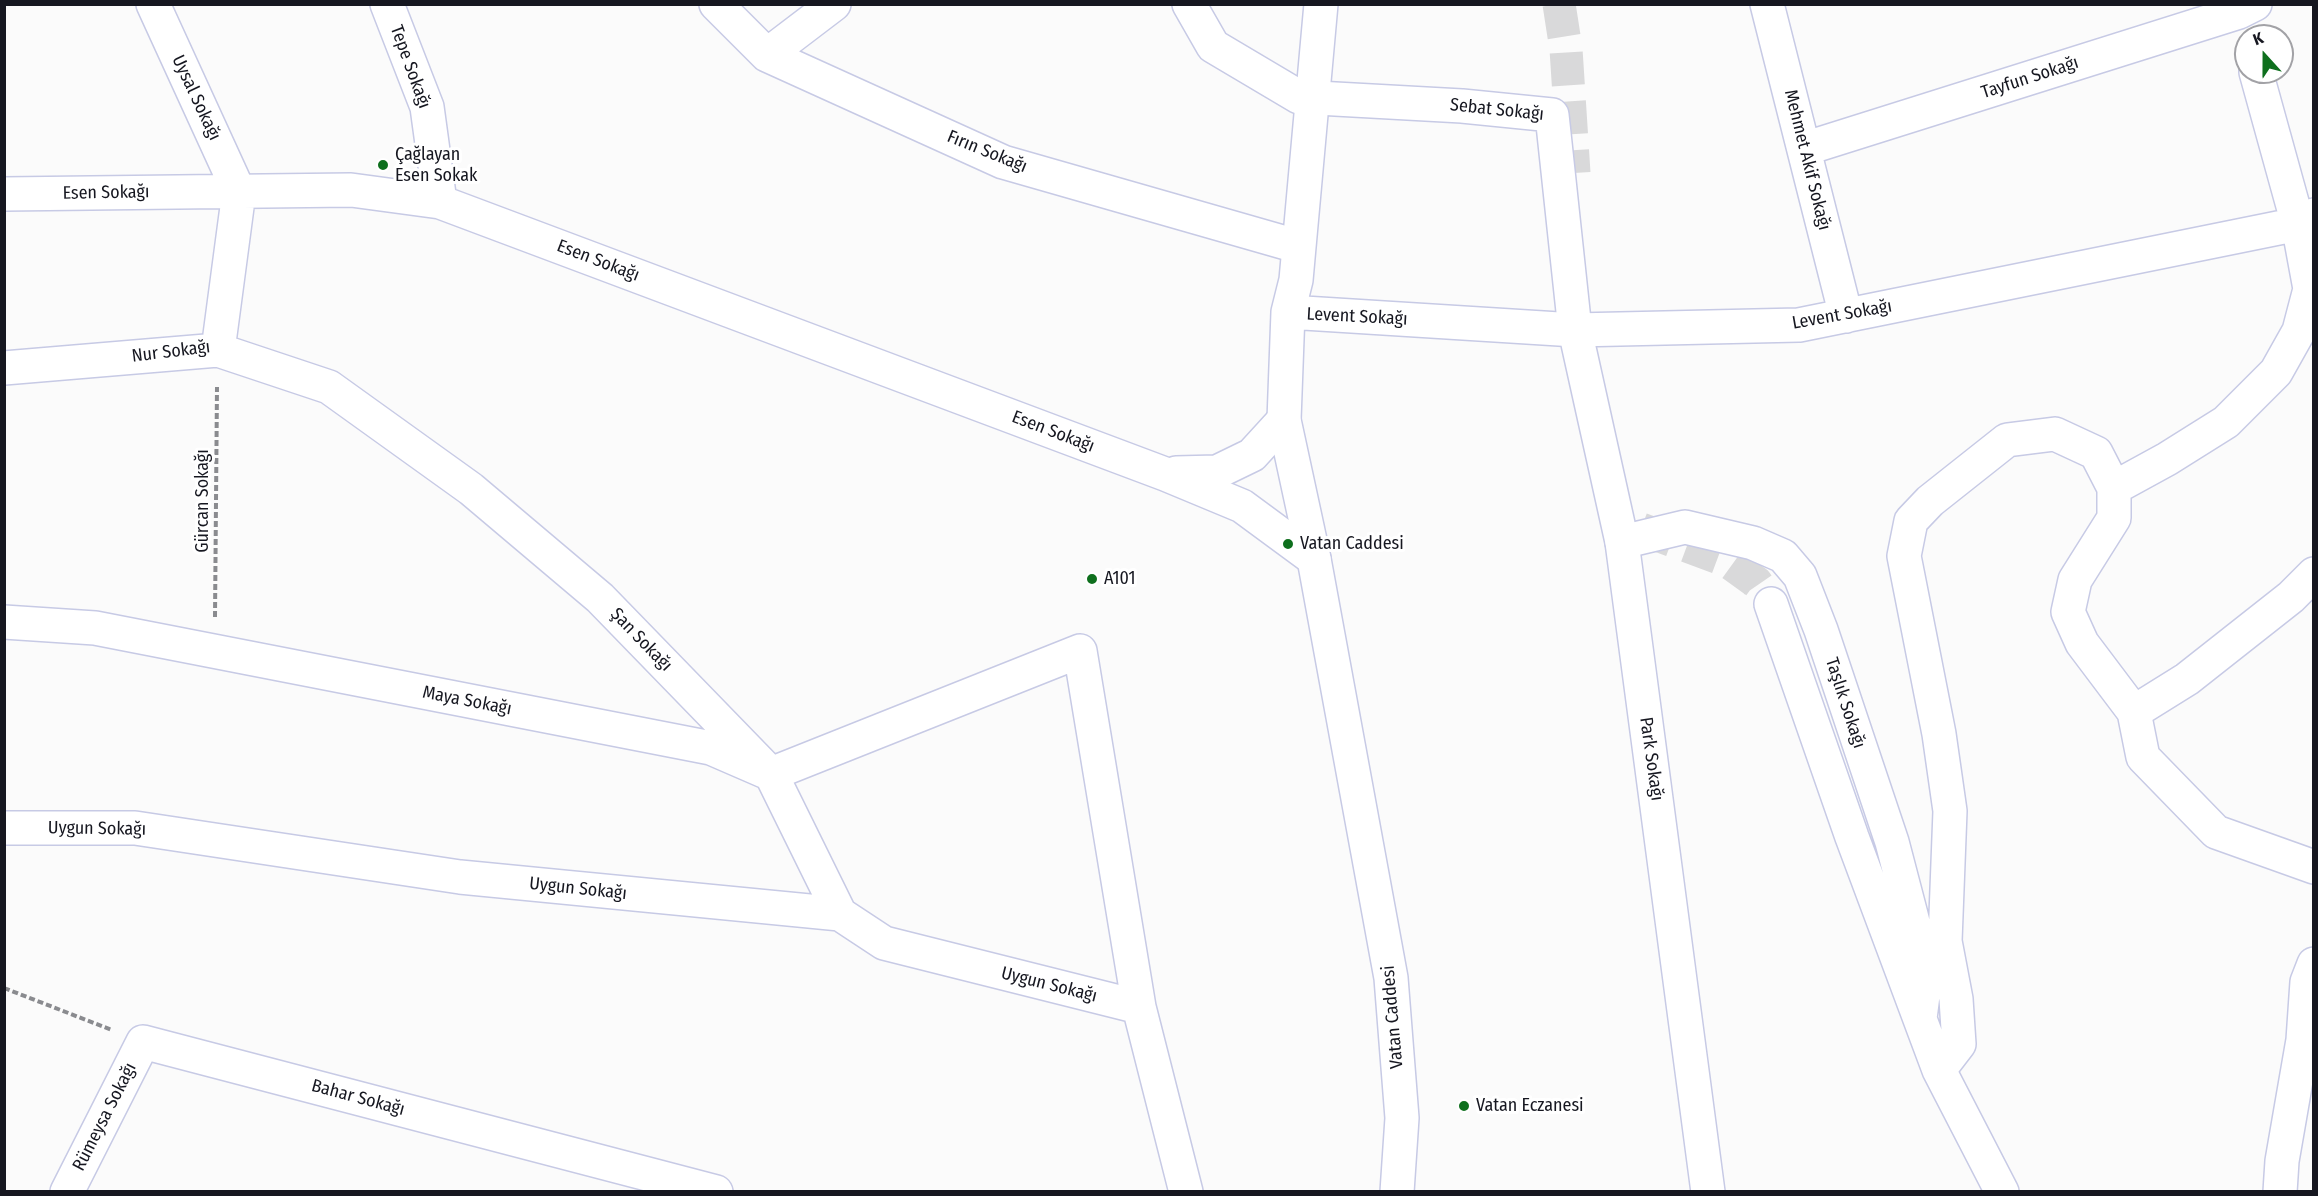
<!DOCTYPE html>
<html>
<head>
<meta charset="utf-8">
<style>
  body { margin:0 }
  #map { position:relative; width:2318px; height:1196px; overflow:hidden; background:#fbfbfb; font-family:"Fira Sans Condensed",sans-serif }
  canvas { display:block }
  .frame { position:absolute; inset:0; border:6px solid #161720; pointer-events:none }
  .north { position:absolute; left:2234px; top:24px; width:60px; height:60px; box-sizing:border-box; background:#fff; border:2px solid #a2a2a6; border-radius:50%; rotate:339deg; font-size:16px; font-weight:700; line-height:24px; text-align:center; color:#161720 }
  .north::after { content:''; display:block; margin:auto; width:21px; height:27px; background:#0e6f1d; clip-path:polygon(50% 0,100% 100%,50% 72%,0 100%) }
</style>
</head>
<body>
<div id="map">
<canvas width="2318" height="1196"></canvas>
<div class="frame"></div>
<div class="north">K</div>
</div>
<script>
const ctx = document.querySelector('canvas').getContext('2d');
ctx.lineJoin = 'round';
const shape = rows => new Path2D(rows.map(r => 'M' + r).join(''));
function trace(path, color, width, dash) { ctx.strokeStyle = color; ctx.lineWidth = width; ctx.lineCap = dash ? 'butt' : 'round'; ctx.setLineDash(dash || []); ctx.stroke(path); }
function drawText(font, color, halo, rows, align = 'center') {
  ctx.font = font + ' "Fira Sans Condensed",sans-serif'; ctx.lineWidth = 6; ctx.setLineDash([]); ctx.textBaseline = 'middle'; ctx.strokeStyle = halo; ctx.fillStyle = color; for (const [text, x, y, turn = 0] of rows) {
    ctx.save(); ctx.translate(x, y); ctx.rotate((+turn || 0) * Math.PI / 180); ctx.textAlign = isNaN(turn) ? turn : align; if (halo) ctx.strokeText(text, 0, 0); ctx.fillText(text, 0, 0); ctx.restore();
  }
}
const minorTunnel = shape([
  [1559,4,1566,49,1574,173],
  [1641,529,1727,561,1756,582,1771,604]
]);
const path = shape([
  [215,617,217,387],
  [4,988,112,1030]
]);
const minor = shape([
  [153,4,239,192,218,350],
  [387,4,427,107,440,202],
  [716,4,767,55,1003,162,1286,243],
  [1189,4,1213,46,1299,97,1462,106,1552,115,1575,330,1799,325,2298,224,2314,215],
  [1767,4,1846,316],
  [767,55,834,4],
  [1804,149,2239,12,2255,4],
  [4,194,351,190,440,202,1165,474,1242,506,1314,559],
  [4,368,218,350,329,387,471,489,600,598,771,774,1080,651,1139,1007,1186,1192],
  [1176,473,1217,472,1252,455,1284,420],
  [2114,488,2167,459,2226,422,2276,372,2299,331,2310,289,2298,224,2256,72],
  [1622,542,1685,527,1753,543,1783,556,1800,576,1821,630,1892,842,1926,972,1920,1018],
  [1771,604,1852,837,1939,1070,2002,1192],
  [4,622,95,628,711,748,771,774,840,914],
  [2134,712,2187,679,2291,597,2314,574],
  [4,828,135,828,460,877,840,914,884,943,1139,1007],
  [1939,1070,1959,1044,1956,999,1945,941,1950,811,1939,734,1904,556,1911,521,1930,501,2007,440,2055,434,2096,453,2114,488,2114,518,2075,580,2068,612,2082,643,2134,712,2143,757,2216,832,2314,867],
  [67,1192,143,1042,716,1192]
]);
const tertiary = shape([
  [1321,4,1296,280,1288,312,1284,420,1314,559,1391,978,1402,1118,1397,1192],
  [1288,312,1575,330,1622,542,1708,1192]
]);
const secondary = shape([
  [2280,1192,2282,1161,2303,1040,2307,982,2314,964]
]);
const markers = [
  [383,165,6,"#0e6f1d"],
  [1288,544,6,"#0e6f1d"],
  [1092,579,6,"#0e6f1d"],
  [1464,1106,6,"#0e6f1d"]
];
const streetNames = [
  ["Tepe Sokağı",410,67,70],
  ["Tayfun Sokağı",2030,78,-18],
  ["Uysal Sokağı",196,98,65],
  ["Sebat Sokağı",1497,110,6],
  ["Fırın Sokağı",987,152,22],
  ["Mehmet Akif Sokağı",1807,160,76],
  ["Esen Sokağı",106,193,-1],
  ["Esen Sokağı",598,261,21],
  ["Levent Sokağı",1842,315,-10],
  ["Levent Sokağı",1357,317,3],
  ["Nur Sokağı",171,352,-7],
  ["Esen Sokağı",1053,432,21],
  ["Gürcan Sokağı",203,501,-90],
  ["Şan Sokağı",641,640,46],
  ["Maya Sokağı",467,701,11],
  ["Taşlık Sokağı",1845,703,72],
  ["Park Sokağı",1651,759,82],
  ["Uygun Sokağı",97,829,1],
  ["Uygun Sokağı",578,889,6],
  ["Uygun Sokağı",1049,985,14],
  ["Vatan Caddesi",1393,1017,-95],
  ["Bahar Sokağı",358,1098,15],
  ["Rümeysa Sokağı",105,1117,-63]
];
const poiNames = [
  ["Çağlayan",395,155],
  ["Esen Sokak",395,176],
  ["Vatan Caddesi",1300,544],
  ["A101",1104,579],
  ["Vatan Eczanesi",1476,1106]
];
trace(minorTunnel, '#d9d9da', 33, [33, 16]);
trace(minor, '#c7cae5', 36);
trace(tertiary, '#c7cae5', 36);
trace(secondary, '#c7cae5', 36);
trace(path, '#8a8b8f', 4, [6, 3]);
trace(minor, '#fff', 33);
trace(tertiary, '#fff', 33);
trace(secondary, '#fff', 33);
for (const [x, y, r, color] of markers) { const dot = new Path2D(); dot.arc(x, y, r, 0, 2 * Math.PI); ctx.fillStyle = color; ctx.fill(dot); trace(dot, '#fff', 2); }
drawText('18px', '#161720', '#fff', streetNames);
drawText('18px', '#161720', '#fff', poiNames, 'left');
</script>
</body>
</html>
